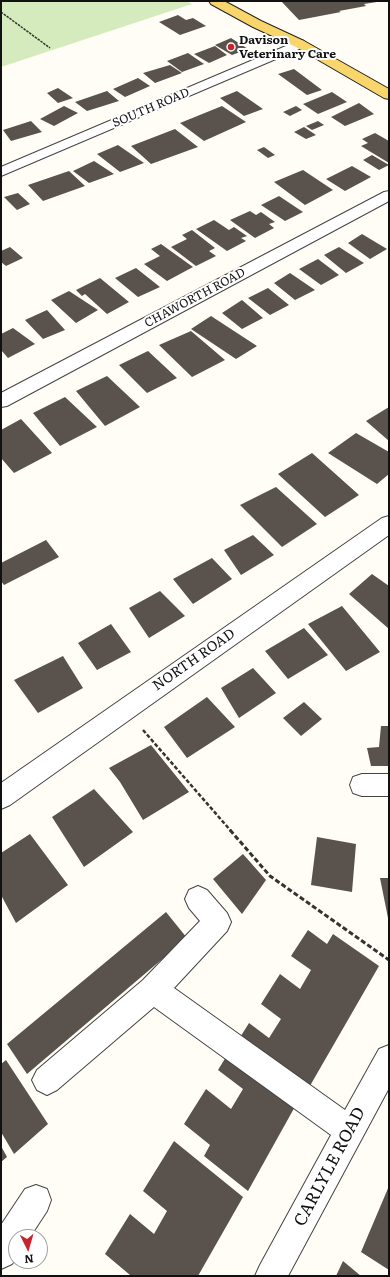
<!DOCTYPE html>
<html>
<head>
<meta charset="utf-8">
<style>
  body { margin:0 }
  #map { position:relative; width:390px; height:1277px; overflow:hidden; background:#fffdf5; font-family:Literata,serif }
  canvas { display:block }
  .frame { position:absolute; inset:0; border:2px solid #111; pointer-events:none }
  .north { position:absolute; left:8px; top:1229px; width:40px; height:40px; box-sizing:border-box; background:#fff; border:1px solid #a0a0a0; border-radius:50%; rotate:175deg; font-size:11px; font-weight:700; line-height:16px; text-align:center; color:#111 }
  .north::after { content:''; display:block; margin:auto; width:14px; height:18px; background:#c4262e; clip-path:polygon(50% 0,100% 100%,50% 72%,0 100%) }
</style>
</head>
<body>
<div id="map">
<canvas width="390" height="1277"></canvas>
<div class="frame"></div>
<div class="north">N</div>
</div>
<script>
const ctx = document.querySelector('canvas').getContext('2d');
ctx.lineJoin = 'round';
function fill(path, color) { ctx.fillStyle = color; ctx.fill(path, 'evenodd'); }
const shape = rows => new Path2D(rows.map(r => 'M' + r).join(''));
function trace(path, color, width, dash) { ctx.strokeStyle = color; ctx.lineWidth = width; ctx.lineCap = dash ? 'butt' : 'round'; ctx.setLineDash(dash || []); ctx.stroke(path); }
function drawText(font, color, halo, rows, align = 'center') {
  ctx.font = font + ' Literata,serif'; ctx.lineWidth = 4; ctx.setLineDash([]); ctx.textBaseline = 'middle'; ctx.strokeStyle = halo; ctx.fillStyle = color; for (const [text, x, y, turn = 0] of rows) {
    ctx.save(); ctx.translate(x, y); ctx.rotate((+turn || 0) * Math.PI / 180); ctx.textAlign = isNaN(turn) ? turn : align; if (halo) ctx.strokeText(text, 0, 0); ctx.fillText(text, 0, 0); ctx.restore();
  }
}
const green = shape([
  [1,1,187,1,192,4,1,67]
]);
const building = shape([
  [281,1,377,1,377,2,364,4,366,6,339,11,341,12,299,20],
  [178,15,186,20,193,18,206,26,180,35,159,22],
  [231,38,248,49,232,55,215,45],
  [215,46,227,55,209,63,194,54],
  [188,53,204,64,182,72,167,61],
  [170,65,182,73,155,83,143,73],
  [294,69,322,90,307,95,278,74],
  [138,78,150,86,125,97,113,89],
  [58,88,73,98,58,103,47,93],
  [107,91,119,101,87,111,75,102],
  [237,91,263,109,244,116,220,98],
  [332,92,347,102,318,114,303,104],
  [359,103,374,114,345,126,331,117],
  [64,106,78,113,54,126,40,119],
  [222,106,246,122,204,141,180,123],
  [296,106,302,110,290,116,283,112],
  [31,121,42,132,11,141,3,130],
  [318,121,324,125,312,130,306,126],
  [304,127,316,135,306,139,294,132],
  [175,129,198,147,151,164,131,146],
  [375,133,389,141,389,163,361,146,368,143,362,139],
  [118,145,144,163,120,172,97,154],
  [264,147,275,155,268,158,257,150],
  [372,155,389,165,379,170,363,160],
  [94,161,114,174,89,183,73,171],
  [352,166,371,177,345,191,326,179],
  [303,170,333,190,305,205,274,182],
  [69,171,85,186,43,201,28,185],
  [18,193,30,204,17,210,4,197],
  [279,196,303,212,285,221,261,205],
  [250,211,256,215,261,212,275,222,269,224,274,228,255,238,230,220],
  [214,220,229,230,234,227,247,236,241,238,246,241,227,251,196,229],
  [192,230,215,248,209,251,216,256,196,266,171,247,187,239,182,235],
  [362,234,387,249,370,259,348,243],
  [161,244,193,267,167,281,144,264,160,256,151,249],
  [10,247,23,258,6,266,1,262,1,251],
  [339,247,364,263,346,273,324,255],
  [318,259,339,275,321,285,299,269],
  [136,268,160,287,138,297,115,278],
  [290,273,315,290,295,300,274,283],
  [100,278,129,302,107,314,85,294,82,296,76,290],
  [268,288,289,305,270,315,248,298],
  [69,291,98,310,76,323,51,300],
  [242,300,263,318,242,329,222,313],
  [47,310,65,330,43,339,25,320],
  [211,316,257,346,236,359,191,329],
  [13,328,35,344,8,358,1,350,1,334],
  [191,331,225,360,192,377,159,345],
  [148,351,177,378,147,393,119,365],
  [107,376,140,407,105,426,76,391],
  [65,397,97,427,60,446,33,413],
  [389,407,389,441,366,421],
  [21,419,52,453,14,473,1,458,1,430],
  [356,433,389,452,389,474,377,484,328,453],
  [312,453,359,495,325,517,278,474],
  [276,487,317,524,282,547,240,505],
  [253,535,274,555,241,575,224,550],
  [46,540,59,557,4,585,1,581,1,563],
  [212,558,232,579,193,604,173,579],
  [372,574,389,586,389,629,349,594],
  [160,591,185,616,149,638,129,608],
  [342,606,380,652,346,671,308,624],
  [111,624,131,652,97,670,78,643],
  [304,628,328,655,288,679,265,651],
  [63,656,83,688,38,713,14,680],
  [253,668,276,693,239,718,221,688],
  [207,697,235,727,187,758,164,727],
  [304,702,322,719,301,736,283,718],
  [381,726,389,726,389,766,371,766,367,748,379,747],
  [151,745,189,792,143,820,120,782,109,768],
  [94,789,133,832,84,867,52,817],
  [30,834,68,885,16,923,1,895,1,853],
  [317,837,356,844,352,892,311,885],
  [243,854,266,880,242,914,213,879],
  [380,878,389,878,389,918,388,918],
  [166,912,187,938,27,1074,7,1044],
  [308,930,327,944,333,934,379,966,307,1091,239,1039,249,1023,269,1038,281,1019,261,1004,280,974,300,989,311,970,291,956],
  [229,1052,297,1103,248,1191,204,1156,210,1145,184,1124,206,1089,231,1109,243,1089,218,1070],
  [6,1060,48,1124,14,1154,1,1132,1,1064],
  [174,1141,243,1197,198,1276,129,1276,130,1275,105,1254,130,1214,154,1234,167,1211,143,1191],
  [1,1146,7,1157,1,1162],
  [389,1186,389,1270,361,1252],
  [343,1261,361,1276,336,1276]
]);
const pathFar2 = shape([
  [1,12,50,48]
]);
const pathFar1 = shape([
  [143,730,231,831]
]);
const path = shape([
  [230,830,270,876,389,960]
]);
const minor = shape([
  [300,40,304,41,306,44,304,47,1,176,1,167,300,40],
  [389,191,389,201,7,406,1,407,1,393,384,192,389,191],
  [389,516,389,535,10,805,1,809,1,783,382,518,389,516],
  [362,774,389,774,389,796,362,796,353,793,350,785,353,777,362,774],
  [198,886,207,890,227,913,231,922,227,931,174,988,345,1110,379,1049,389,1045,389,1088,288,1276,255,1276,260,1265,331,1135,154,1007,57,1090,47,1095,37,1090,32,1080,37,1070,143,980,200,921,189,908,185,899,189,890,198,886],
  [36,1185,47,1189,51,1200,47,1211,30,1237,16,1237,16,1258,12,1264,1,1269,1,1225,25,1189,36,1185]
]);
const major = shape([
  [209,1,224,1,261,21,304,41,389,89,389,99,384,98,296,47,253,27,211,4,209,1]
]);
const markers = [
  [231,47,4,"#c4262e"]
];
const farPoinames = [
  ["Davison",239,40],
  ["Veterinary Care",239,54]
];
const farStreetnames = [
  ["SOUTH ROAD",151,108,-23],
  ["CHAWORTH ROAD",195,298,-28]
];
const streetNames = [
  ["NORTH ROAD",194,660,-35]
];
const nearStreetnames = [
  ["CARLYLE ROAD",330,1167,-62]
];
fill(green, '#d5ebbd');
fill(building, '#5a524d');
trace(minor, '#444', 2);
trace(major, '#222', 2);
trace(pathFar2, '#333', 1.5, [2.5, 1]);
trace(pathFar1, '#333', 2.5, [4, 2]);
trace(path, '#333', 3, [5, 2.5]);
fill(minor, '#fff');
fill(major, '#f9d66b');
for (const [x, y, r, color] of markers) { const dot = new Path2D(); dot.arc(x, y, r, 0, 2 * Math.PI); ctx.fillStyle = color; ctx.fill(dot); trace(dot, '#fff', 1.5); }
drawText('bold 12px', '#111', '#fff', farPoinames, 'left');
drawText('12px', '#111', '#fff', farStreetnames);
drawText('14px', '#111', '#fff', streetNames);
drawText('17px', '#111', '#fff', nearStreetnames);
</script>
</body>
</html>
